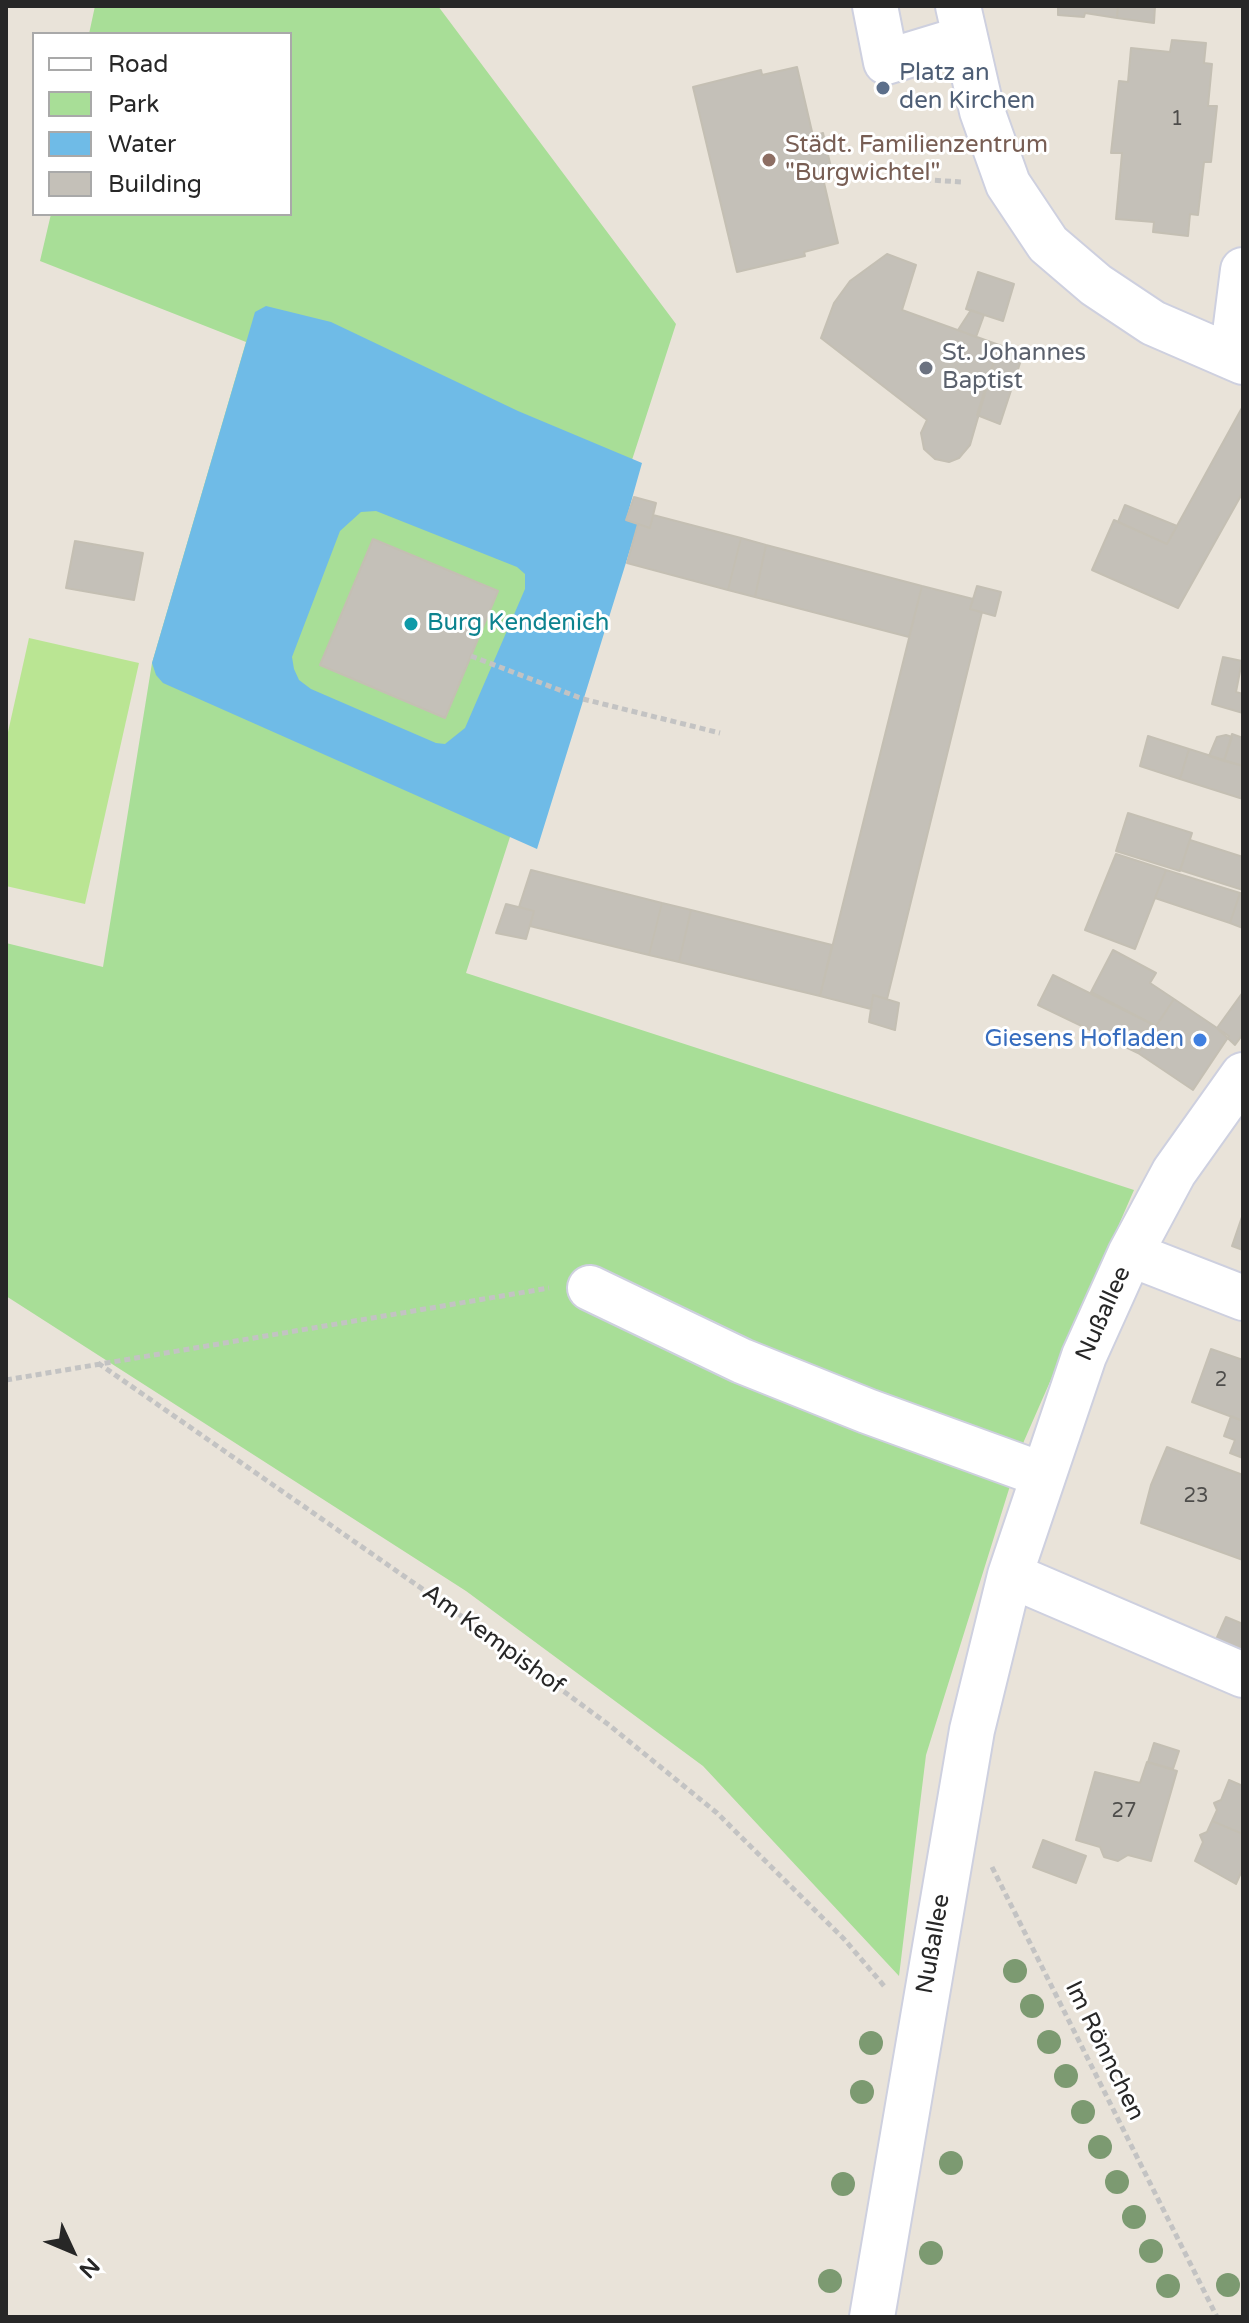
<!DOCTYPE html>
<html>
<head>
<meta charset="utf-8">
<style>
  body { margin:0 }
  #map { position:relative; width:1249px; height:2323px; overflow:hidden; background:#e9e3d9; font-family:"Varela Round",sans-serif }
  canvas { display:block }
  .frame { position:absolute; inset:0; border:8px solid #272727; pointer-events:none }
  .legend { position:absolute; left:32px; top:32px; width:260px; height:184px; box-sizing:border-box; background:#fff; border:2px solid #a9a9a9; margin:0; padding:10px 14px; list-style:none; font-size:24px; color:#272727 }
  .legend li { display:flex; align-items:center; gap:16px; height:40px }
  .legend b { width:40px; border:2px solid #a9a9a9 }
  .north { position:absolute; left:32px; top:2211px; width:80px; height:80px; -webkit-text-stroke:6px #fff; paint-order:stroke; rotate:134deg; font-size:22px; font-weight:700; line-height:32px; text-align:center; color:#272727 }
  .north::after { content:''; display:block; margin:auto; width:28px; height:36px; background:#272727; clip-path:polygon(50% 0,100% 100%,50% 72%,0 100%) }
</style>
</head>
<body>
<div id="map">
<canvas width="1249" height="2323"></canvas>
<div class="frame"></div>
<ul class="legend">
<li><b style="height:10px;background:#fff"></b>Road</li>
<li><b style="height:22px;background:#a8de97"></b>Park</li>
<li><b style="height:22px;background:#6fbbe7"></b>Water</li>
<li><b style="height:22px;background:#c4c0b8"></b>Building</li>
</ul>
<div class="north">N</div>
</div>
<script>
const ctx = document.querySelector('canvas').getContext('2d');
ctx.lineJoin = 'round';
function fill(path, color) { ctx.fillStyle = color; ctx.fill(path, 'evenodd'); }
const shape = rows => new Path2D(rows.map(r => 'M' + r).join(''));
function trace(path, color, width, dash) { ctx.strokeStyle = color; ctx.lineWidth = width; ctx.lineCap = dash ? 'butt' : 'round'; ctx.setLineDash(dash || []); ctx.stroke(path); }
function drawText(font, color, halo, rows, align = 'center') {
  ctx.font = font + ' "Varela Round",sans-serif'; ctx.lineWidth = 6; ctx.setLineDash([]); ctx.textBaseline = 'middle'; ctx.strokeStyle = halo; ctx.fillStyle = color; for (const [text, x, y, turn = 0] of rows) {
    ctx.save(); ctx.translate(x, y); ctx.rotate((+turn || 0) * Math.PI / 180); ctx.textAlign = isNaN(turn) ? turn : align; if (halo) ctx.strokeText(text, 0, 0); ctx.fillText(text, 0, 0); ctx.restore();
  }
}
const green = shape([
  [95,6,438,6,676,324,466,973,1134,1190,1024,1441,926,1755,899,1976,703,1766,466,1591,6,1296,6,943,103,967,152,663,246,342,40,261,51,214,290,214,290,34,89,34]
]);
const pitch = shape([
  [29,638,139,663,85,904,6,886,6,741]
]);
const water = shape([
  [266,306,331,322,518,411,642,463,626,520,638,524,537,849,163,683,156,675,152,663,255,312],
  [376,511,517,567,525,574,525,589,465,728,445,744,436,743,311,689,299,680,294,669,292,657,340,531,361,512]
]);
const building = shape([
  [1058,6,1118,6,1117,18,1085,13,1084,17,1058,15,1058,6],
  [1118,6,1155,6,1154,23,1117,18,1118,6],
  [1172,40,1206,43,1204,63,1212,64,1208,106,1217,106,1211,162,1204,162,1198,215,1190,214,1188,236,1153,232,1154,222,1116,219,1122,153,1111,153,1119,81,1128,82,1131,48,1170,52,1172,40],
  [797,67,813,136,823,133,832,172,822,174,838,243,804,252,805,256,737,272,693,87,761,70,762,75,797,67],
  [887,254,916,265,902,310,999,345,970,445,959,458,949,462,935,459,924,449,921,433,927,420,821,338,834,303,850,281,887,254],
  [978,272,1014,284,1003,321,966,309,978,272],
  [971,310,984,315,976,337,958,330,971,310],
  [999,345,1023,354,1000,424,977,415,999,345],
  [1243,406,1243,492,1178,608,1092,570,1114,520,1167,544,1243,406],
  [634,497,656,503,650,528,626,520,634,497],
  [1125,505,1177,526,1167,544,1118,522,1125,505],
  [653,515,741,538,728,590,627,563,638,524,650,528,653,515],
  [741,538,766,545,755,597,728,590,741,538],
  [373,539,498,591,445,718,320,665,373,539],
  [75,541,143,553,134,600,66,588,75,541],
  [766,545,922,586,909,637,755,597,766,545],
  [922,586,973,599,970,609,982,612,887,999,873,995,871,1009,820,996,922,586],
  [977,586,1001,592,995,616,970,609,977,586],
  [1223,657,1242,661,1236,692,1243,694,1243,713,1212,704,1223,657],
  [1232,734,1243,738,1243,766,1224,761,1232,734],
  [1226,735,1232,737,1224,761,1209,756,1217,737,1226,735],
  [1148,736,1189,749,1180,779,1140,766,1148,736],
  [1189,749,1243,766,1243,799,1180,779,1189,749],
  [1128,813,1192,833,1180,871,1116,851,1128,813],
  [1190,840,1243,857,1243,890,1180,870,1190,840],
  [1116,854,1166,870,1135,949,1085,930,1116,854],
  [531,870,662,903,649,955,530,926,534,911,519,907,531,870],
  [1166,870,1240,893,1230,923,1155,898,1166,870],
  [1240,893,1243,894,1243,928,1230,923,1240,893],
  [662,903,691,910,679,962,649,955,662,903],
  [506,904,534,911,526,939,496,933,506,904],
  [691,910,832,945,820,996,679,962,691,910],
  [1113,950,1156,973,1150,983,1174,999,1156,1026,1091,992,1113,950],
  [1053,975,1156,1026,1138,1053,1038,1005,1053,975],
  [1243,992,1243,1034,1235,1045,1217,1028,1243,992],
  [873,995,899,1003,895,1030,869,1022,873,995],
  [1174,999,1229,1036,1193,1090,1138,1053,1174,999],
  [1243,1214,1243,1250,1232,1246,1243,1214],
  [1211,1349,1243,1360,1243,1421,1192,1402,1211,1349],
  [1231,1416,1243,1421,1243,1458,1230,1453,1235,1440,1224,1436,1231,1416],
  [1167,1447,1243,1475,1243,1560,1141,1523,1151,1485,1167,1447],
  [1226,1617,1243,1624,1243,1665,1211,1651,1226,1617],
  [1154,1743,1179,1751,1173,1769,1148,1762,1154,1743],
  [1147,1762,1177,1771,1151,1861,1128,1855,1118,1861,1104,1857,1100,1847,1076,1840,1095,1772,1140,1783,1147,1762],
  [1229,1780,1243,1786,1243,1834,1212,1821,1217,1810,1214,1803,1221,1800,1229,1780],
  [1212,1821,1243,1834,1243,1868,1236,1884,1195,1861,1203,1842,1200,1835,1207,1832,1212,1821],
  [1043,1840,1086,1856,1076,1883,1033,1867,1043,1840]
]);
const path = shape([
  [915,179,962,182],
  [471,656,583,699,720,733],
  [98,1363,477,1627,609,1725,717,1813,844,1939,885,1987],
  [6,1380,549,1288],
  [992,1867,1217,2317]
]);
const minor = shape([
  [875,6,886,62,965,38],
  [958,6,982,111,1008,184,1048,244,1096,285,1153,323,1243,362],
  [1232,357,1243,270],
  [1130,1254,1243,1298],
  [590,1288,742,1361,867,1411,1043,1475],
  [1010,1575,1243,1675],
  [872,2317,972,1730,1010,1575,1084,1356,1130,1254,1174,1172,1243,1075]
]);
const trees = [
  [1015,1971],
  [1032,2006],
  [1049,2042],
  [871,2043],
  [1066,2076],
  [862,2092],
  [1083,2112],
  [1100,2147],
  [951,2163],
  [1117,2182],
  [843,2184],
  [1134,2217],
  [1151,2251],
  [931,2253],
  [830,2281],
  [1228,2285],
  [1168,2286]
];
const markers = [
  [883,88,8,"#5c6f8a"],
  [769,160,8,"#8d6e63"],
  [926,368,8,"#6b7280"],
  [411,624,8,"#0f9aa8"],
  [1200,1040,8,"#3f7fe0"]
];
const numberNames = [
  ["1",1177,120],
  ["2",1221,1381],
  ["23",1196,1497],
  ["27",1124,1812]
];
const serviceNames = [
  ["Platz an",899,74],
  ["den Kirchen",899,102]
];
const educationNames = [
  ["Städt. Familienzentrum",785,146],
  ["\"Burgwichtel\"",785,174]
];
const worshipNames = [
  ["St. Johannes",942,354],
  ["Baptist",942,382]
];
const cultureNames = [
  ["Burg Kendenich",427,624]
];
const shopNames = [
  ["Giesens Hofladen",1184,1040]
];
const streetNames = [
  ["Nußallee",1104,1314,-66],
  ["Am Kempishof",493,1640,36],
  ["Nußallee",934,1944,-80],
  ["Im Rönnchen",1104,2051,64]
];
fill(green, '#a8de97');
fill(pitch, '#bae593');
fill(water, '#6fbbe7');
fill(building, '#c4c0b8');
trace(building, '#c4bfb3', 2);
trace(minor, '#ced0df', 48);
trace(path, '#c3c3c3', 5, [6, 4]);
trace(minor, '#fff', 44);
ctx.fillStyle = '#7c9a71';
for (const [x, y] of trees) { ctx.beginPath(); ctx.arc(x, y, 12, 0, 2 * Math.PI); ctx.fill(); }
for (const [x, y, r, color] of markers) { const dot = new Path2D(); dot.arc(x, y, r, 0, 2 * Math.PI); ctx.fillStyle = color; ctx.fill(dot); trace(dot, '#fff', 3); }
drawText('20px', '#4e4d4b', null, numberNames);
drawText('24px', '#4e5e75', '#fff', serviceNames, 'left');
drawText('24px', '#785e54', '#fff', educationNames, 'left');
drawText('24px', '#5b616d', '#fff', worshipNames, 'left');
drawText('24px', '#0d838f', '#fff', cultureNames, 'left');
drawText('24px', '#366cbe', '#fff', shopNames, 'right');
drawText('24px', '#272727', '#fff', streetNames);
</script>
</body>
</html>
